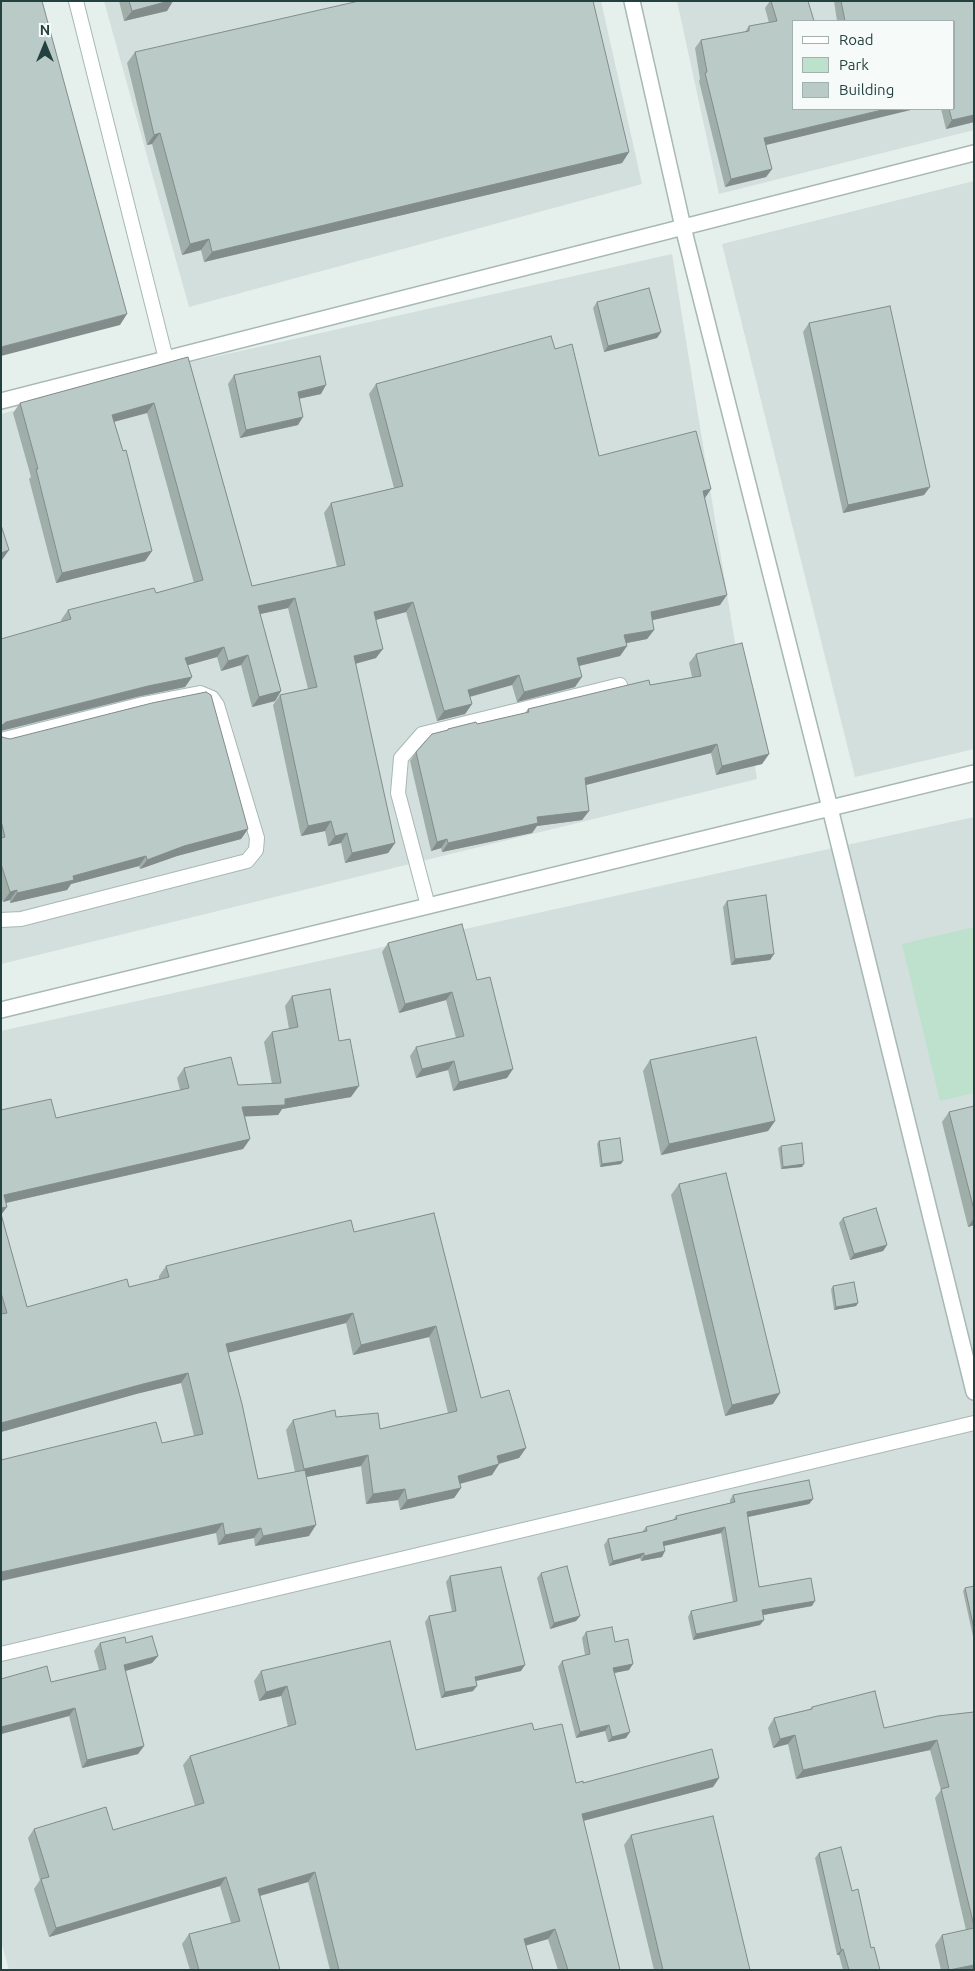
<!DOCTYPE html>
<html>
<head>
<meta charset="utf-8">
<style>
  body { margin:0 }
  #map { position:relative; width:975px; height:1971px; overflow:hidden; background:#e5efec; font-family:Ubuntu,sans-serif }
  canvas { display:block }
  .frame { position:absolute; inset:0; border:2px solid #23423f; pointer-events:none }
  .legend { position:absolute; left:792px; top:20px; width:162px; height:90px; box-sizing:border-box; background:#f6fbf9; border:1px solid #a2b1af; margin:0; padding:6px 9px; list-style:none; font-size:15px; color:#23423f }
  .legend li { display:flex; align-items:center; gap:10px; height:25px }
  .legend b { width:25px; border:1px solid #a2b1af }
  .north { position:absolute; left:20px; top:20px; width:50px; height:50px; -webkit-text-stroke:4px #f6fbf9; paint-order:stroke; rotate:0deg; font-size:14px; font-weight:700; line-height:20px; text-align:center; color:#23423f }
  .north::after { content:''; display:block; margin:auto; width:18px; height:22px; background:#23423f; clip-path:polygon(50% 0,100% 100%,50% 72%,0 100%) }
</style>
</head>
<body>
<div id="map">
<canvas width="975" height="1971"></canvas>
<div class="frame"></div>
<ul class="legend">
<li><b style="height:6px;background:#fff"></b>Road</li>
<li><b style="height:14px;background:#bde1cd"></b>Park</li>
<li><b style="height:14px;background:#bacac6"></b>Building</li>
</ul>
<div class="north">N</div>
</div>
<script>
const ctx = document.querySelector('canvas').getContext('2d');
ctx.lineJoin = 'round';
function fill(path, color) { ctx.fillStyle = color; ctx.fill(path, 'evenodd'); }
const shape = rows => new Path2D(rows.map(r => 'M' + r).join(''));
function trace(path, color, width, dash) { ctx.strokeStyle = color; ctx.lineWidth = width; ctx.lineCap = dash ? 'butt' : 'round'; ctx.setLineDash(dash || []); ctx.stroke(path); }
const built = shape([
  [104,1,601,1,642,184,189,307],
  [677,1,974,1,974,130,719,194],
  [794,21,954,21,954,109,794,109],
  [974,181,974,749,855,777,722,244],
  [672,254,757,779,1,964,1,414,187,363],
  [974,817,974,1970,9,1970,1,1941,1,1031]
]);
const green = shape([
  [974,927,974,1093,940,1101,902,944]
]);
const service = shape([
  [76,1,166,359],
  [1,740,143,704,200,693,212,698,217,705,257,838,256,850,247,861,21,919,1,920],
  [428,906,398,793,401,758,422,734,620,685],
  [1,1654,974,1423]
]);
const minor = shape([
  [632,1,683,227,830,808,974,1392],
  [1,401,974,153],
  [1,1010,974,773]
]);
const wall = shape([
  [119,1,173,1,167,11,124,21],
  [770,1,808,1,766,145,772,169,766,177,725,187,699,81,700,79,695,48,701,40,745,32,749,26,769,23,765,8],
  [834,1,974,1,974,122,946,129,941,109,954,109,954,21,837,21],
  [135,52,629,152,622,163,204,262,201,250,182,255,152,144,147,145,127,63],
  [597,302,661,332,657,338,604,352,593,308],
  [809,323,924,495,843,513,803,332],
  [555,349,599,456,711,489,705,498,720,605,652,620,654,630,647,639,626,643,627,646,620,656,579,666,575,687,517,702,512,685,470,697,472,704,465,714,437,721,406,612,376,620,376,658,355,664,395,843,388,853,345,863,341,843,328,846,325,831,301,836,273,705,280,695,308,689,288,608,260,614,281,691,275,701,252,707,241,665,221,671,217,657,187,665,192,677,185,687,141,696,62,622,61,620,68,610,156,593,194,583,147,413,114,422,152,551,145,561,56,583,29,479,31,477,13,413,20,403,188,357,252,586,337,567,324,513,331,503,394,488,369,394,376,384],
  [234,375,321,394,299,399,298,425,240,438,228,384],
  [696,654,769,754,762,764,716,775,711,753,586,785,589,811,582,820,537,826,532,833,442,852,441,848,431,851,410,761,416,752,447,731,448,729,477,724,525,713,528,709,692,677,689,663],
  [1,734,2,737,248,829,241,839,177,856,140,869,139,866,71,884,67,890,10,903,10,900,3,902,1,897],
  [727,901,774,954,770,960,731,965,723,907],
  [388,943,477,980,507,1078,453,1091,448,1070,416,1078,410,1056,416,1047,456,1038,446,1000,399,1013,382,952],
  [292,996,339,1041,351,1097,282,1109,278,1115,245,1116,250,1139,243,1149,6,1203,1,1215,27,1307,129,1287,159,1280,159,1276,166,1266,354,1232,434,1213,481,1398,526,1448,519,1458,499,1464,492,1475,460,1484,461,1488,454,1498,400,1510,398,1500,366,1504,361,1466,306,1477,309,1536,255,1546,254,1538,218,1545,216,1533,162,1443,194,1436,181,1383,136,1394,1,1432,1,1110,56,1118,180,1090,177,1078,184,1068,238,1085,272,1084,264,1042,272,1032,289,1029,285,1006],
  [346,1323,353,1355,429,1337,448,1413,380,1429,336,1417,293,1420,286,1430,295,1472,258,1479,228,1352],
  [650,1060,775,1121,768,1131,661,1155,643,1071],
  [974,1106,974,1225,968,1227,942,1122,949,1112],
  [599,1141,621,1164,600,1167,597,1144],
  [781,1146,802,1167,781,1169,778,1148],
  [679,1184,773,1404,725,1416,671,1195],
  [843,1218,887,1245,883,1251,850,1260,839,1223],
  [833,1286,858,1303,856,1306,834,1310,831,1289],
  [733,1495,813,1499,809,1504,748,1517,759,1587,812,1606,763,1615,760,1625,693,1640,688,1617,691,1611,733,1602,721,1533,664,1546,662,1557,641,1561,640,1558,609,1566,604,1545,608,1539,642,1532,646,1527,673,1520,676,1516,730,1503,730,1500],
  [541,1573,580,1616,576,1621,550,1629,537,1578],
  [450,1576,521,1671,476,1681,473,1691,441,1698,425,1622,429,1616,452,1612,446,1582],
  [974,1586,974,1641,963,1591,965,1588],
  [586,1632,615,1642,629,1670,614,1673,626,1738,608,1742,605,1731,576,1738,558,1667,562,1661,585,1655,582,1638],
  [100,1643,126,1643,158,1656,152,1663,125,1671,144,1746,138,1754,82,1768,69,1716,1,1734,1,1679,51,1682,99,1670,94,1651],
  [261,1671,416,1750,534,1730,576,1783,583,1783,719,1778,713,1787,583,1821,620,1970,558,1970,548,1939,526,1945,533,1970,330,1970,308,1882,260,1896,280,1970,190,1970,182,1944,189,1934,231,1923,220,1886,49,1937,34,1889,40,1880,28,1838,34,1829,113,1830,195,1806,183,1765,190,1756,288,1727,281,1696,259,1701,254,1681],
  [812,1707,884,1728,974,1712,974,1970,941,1970,935,1945,942,1935,966,1930,935,1798,941,1790,930,1750,796,1779,788,1744,773,1748,768,1728,774,1718,810,1709],
  [631,1835,750,1970,654,1970,624,1845],
  [819,1853,852,1891,871,1948,880,1970,843,1970,839,1955,837,1955,815,1858]
]);
const shadedWall = shape([
  [169,1,173,1,167,11,124,21,132,11],
  [886,109,915,109,758,147,764,138],
  [974,115,974,122,946,129,952,120],
  [160,133,152,144,147,145,154,135],
  [629,152,622,163,204,262,212,252],
  [772,169,766,177,725,187,731,179],
  [209,239,201,250,182,255,190,244],
  [127,314,120,325,1,356,1,347],
  [661,332,657,338,604,352,608,346],
  [326,385,321,394,292,400,298,392],
  [154,403,147,413,105,424,112,415],
  [303,417,298,425,240,438,246,430],
  [930,487,924,495,843,513,848,505],
  [711,489,704,499,703,491],
  [9,550,2,560,1,560,1,553],
  [152,551,145,561,56,583,62,573],
  [727,595,720,605,644,622,651,612],
  [295,598,288,608,251,616,258,606],
  [413,602,406,612,367,622,374,612],
  [654,630,647,639,617,645,624,635],
  [627,646,620,656,570,668,577,658],
  [224,647,217,657,178,668,185,658],
  [383,649,376,658,347,666,354,656],
  [248,655,241,665,221,671,228,661],
  [519,675,512,685,461,699,468,690],
  [192,677,185,687,141,696,1,731,1,726,6,722,148,686],
  [582,677,575,687,517,702,524,692],
  [281,691,275,701,252,707,259,697],
  [472,704,465,714,437,721,444,711],
  [717,744,711,753,578,787,585,778],
  [769,754,762,764,716,775,722,766],
  [589,811,582,820,537,826,532,833,442,852,448,843,537,817],
  [331,821,325,831,301,836,308,826],
  [248,829,241,839,177,856,140,869,147,860,184,846],
  [347,833,341,843,328,846,335,836],
  [447,839,441,848,431,851,437,842],
  [395,843,388,853,345,863,352,853],
  [146,856,139,866,71,884,67,890,10,903,17,893,73,876],
  [17,890,10,900,3,902,10,892],
  [774,954,770,960,731,965,735,959],
  [452,992,446,1000,399,1013,405,1004],
  [454,1061,448,1070,416,1078,422,1069],
  [513,1069,507,1078,453,1091,459,1082],
  [359,1086,351,1097,282,1109,278,1115,235,1117,242,1107],
  [775,1121,768,1131,661,1155,669,1144],
  [250,1139,243,1149,1,1204,4,1195],
  [623,1161,621,1164,600,1167,602,1164],
  [804,1164,802,1167,781,1169,783,1167],
  [7,1207,1,1215,1,1208],
  [974,1218,974,1225,968,1227],
  [887,1245,883,1251,850,1260,854,1254],
  [858,1303,856,1306,834,1310,836,1307],
  [353,1313,346,1323,219,1355,226,1344],
  [436,1326,429,1337,353,1355,361,1345],
  [188,1373,181,1383,136,1394,1,1432,1,1423,143,1384],
  [780,1393,773,1404,725,1416,732,1405],
  [526,1448,519,1458,490,1466,497,1456],
  [368,1455,361,1466,296,1479,304,1469],
  [499,1464,492,1475,451,1486,458,1476],
  [461,1488,454,1498,400,1510,407,1500],
  [405,1489,398,1500,366,1504,373,1494],
  [813,1499,809,1504,743,1518,747,1512],
  [223,1523,216,1533,1,1581,1,1572],
  [316,1525,309,1536,255,1546,263,1536],
  [725,1527,721,1533,659,1547,663,1542],
  [261,1528,254,1538,218,1545,225,1535],
  [665,1551,662,1557,641,1561,644,1556],
  [644,1553,640,1558,609,1566,613,1561],
  [815,1601,812,1606,758,1616,762,1610],
  [580,1616,576,1621,550,1629,554,1623],
  [764,1620,760,1625,693,1640,696,1634],
  [158,1656,152,1663,119,1673,124,1665],
  [633,1664,629,1670,609,1674,613,1668],
  [525,1665,521,1671,471,1682,475,1677],
  [287,1686,281,1696,259,1701,266,1692],
  [477,1686,473,1691,441,1698,445,1692],
  [75,1708,69,1716,1,1734,1,1727],
  [609,1725,605,1731,576,1738,580,1732],
  [630,1732,626,1738,608,1742,612,1737],
  [795,1735,788,1744,773,1748,780,1739],
  [937,1740,930,1750,796,1779,803,1770],
  [144,1746,138,1754,82,1768,87,1760],
  [719,1778,713,1787,575,1823,582,1814],
  [315,1872,308,1882,252,1898,258,1889],
  [226,1877,220,1886,49,1937,56,1928],
  [555,1929,548,1939,518,1948,524,1939],
  [843,1949,839,1955,837,1955,841,1950],
  [974,1965,974,1970,949,1970]
]);
const building = shape([
  [1,1,42,1,127,314,1,347,1,1],
  [129,1,169,1,132,11,129,1],
  [359,1,593,1,629,152,212,252,209,239,190,244,160,133,154,135,135,52,359,1],
  [771,1,808,1,814,21,794,21,794,109,886,109,764,138,772,169,731,179,705,73,707,72,701,40,749,31,749,26,777,21,771,1],
  [841,1,974,1,974,115,952,120,949,109,954,109,954,21,845,21,841,1],
  [649,288,661,332,608,346,597,302,649,288],
  [890,306,930,487,848,505,809,323,890,306],
  [551,336,555,349,572,344,599,456,696,431,711,489,703,491,727,595,651,612,654,630,624,635,627,646,577,658,582,677,524,692,519,675,468,690,472,704,444,711,413,602,374,612,383,649,354,656,395,843,352,853,347,833,335,836,331,821,308,826,280,695,317,687,295,598,258,606,281,691,259,697,248,655,228,661,224,647,185,658,192,677,148,686,6,722,1,726,1,639,71,619,68,610,154,588,156,593,203,580,154,403,112,415,123,451,126,450,152,551,62,573,36,469,38,469,20,403,188,357,252,586,345,565,331,503,403,486,376,384,551,336],
  [320,356,326,385,298,392,303,417,246,430,234,375,320,356],
  [1,525,9,550,1,553,1,525],
  [742,643,769,754,722,766,717,744,585,778,589,811,537,817,538,823,448,843,447,839,437,842,416,752,432,734,448,730,448,729,476,722,477,724,529,712,528,709,649,680,650,685,701,676,696,654,742,643],
  [206,692,211,695,248,829,184,846,147,860,146,856,73,876,74,880,17,893,17,890,10,892,1,864,1,838,5,837,1,821,1,734,2,737,10,739,152,703,206,692],
  [766,895,774,954,735,959,727,901,766,895],
  [462,924,477,980,490,977,513,1069,459,1082,454,1061,422,1069,416,1047,464,1036,452,992,405,1004,388,943,462,924],
  [330,989,339,1041,350,1039,359,1086,285,1099,285,1105,242,1107,250,1139,4,1195,7,1207,1,1208,1,1110,51,1099,56,1118,189,1088,184,1068,231,1057,238,1085,281,1083,272,1032,298,1027,292,996,330,989],
  [756,1037,775,1121,669,1144,650,1060,756,1037],
  [974,1106,974,1210,949,1112,974,1106],
  [620,1138,623,1161,602,1164,599,1141,620,1138],
  [802,1143,804,1164,783,1167,781,1146,802,1143],
  [726,1173,780,1393,732,1405,679,1184,726,1173],
  [876,1208,887,1245,854,1254,843,1218,876,1208],
  [434,1213,481,1398,509,1390,526,1448,497,1456,499,1464,458,1476,461,1488,407,1500,405,1489,373,1494,368,1455,304,1469,293,1420,335,1410,336,1417,378,1413,380,1429,457,1411,436,1326,361,1345,353,1313,226,1344,242,1404,258,1479,305,1470,316,1525,263,1536,261,1528,225,1535,223,1523,1,1572,1,1460,156,1422,162,1443,203,1434,188,1373,143,1384,1,1423,1,1314,7,1313,1,1293,1,1214,27,1307,127,1279,129,1287,169,1277,166,1266,351,1220,354,1232,434,1213],
  [854,1282,858,1303,836,1307,833,1286,854,1282],
  [809,1480,813,1499,747,1512,759,1587,811,1578,815,1601,762,1610,764,1620,696,1634,691,1611,737,1601,725,1527,663,1542,665,1551,644,1556,644,1553,613,1561,608,1539,647,1531,646,1527,677,1519,676,1516,735,1502,733,1495,809,1480],
  [567,1566,580,1616,554,1623,541,1573,567,1566],
  [501,1567,525,1665,475,1677,477,1686,445,1692,429,1616,456,1611,450,1576,501,1567],
  [974,1586,974,1629,965,1588,974,1586],
  [612,1627,615,1642,628,1639,633,1664,613,1668,630,1732,612,1737,609,1725,580,1732,562,1661,590,1654,586,1632,612,1627],
  [152,1636,158,1656,124,1665,144,1746,87,1760,75,1708,1,1727,1,1679,47,1666,51,1682,106,1669,100,1643,125,1637,126,1643,152,1636],
  [390,1641,416,1750,532,1723,534,1730,562,1724,576,1783,583,1781,583,1783,712,1749,719,1778,582,1814,620,1970,568,1970,555,1929,524,1939,533,1970,339,1970,315,1872,258,1889,280,1970,199,1970,189,1934,240,1921,226,1877,56,1928,41,1879,49,1877,34,1829,106,1807,113,1830,204,1803,190,1756,296,1724,287,1686,266,1692,261,1671,390,1641],
  [875,1691,884,1728,938,1716,974,1712,974,1926,941,1789,949,1787,937,1740,803,1770,795,1735,780,1739,774,1718,812,1709,812,1707,875,1691],
  [713,1816,750,1970,663,1970,631,1835,713,1816],
  [841,1847,852,1891,858,1889,871,1948,874,1947,880,1970,849,1970,843,1949,841,1950,819,1853,841,1847],
  [974,1928,974,1965,949,1970,942,1935,974,1928]
]);
fill(built, '#d3dfdc');
fill(green, '#bde1cd');
trace(service, '#a7b8b5', 16);
trace(minor, '#a7b8b5', 18);
trace(service, '#fff', 14);
trace(minor, '#fff', 15);
fill(wall, '#a0aeaa');
fill(shadedWall, '#828d8b');
fill(building, '#bacac6');
trace(building, '#828d8b', 1);
</script>
</body>
</html>
